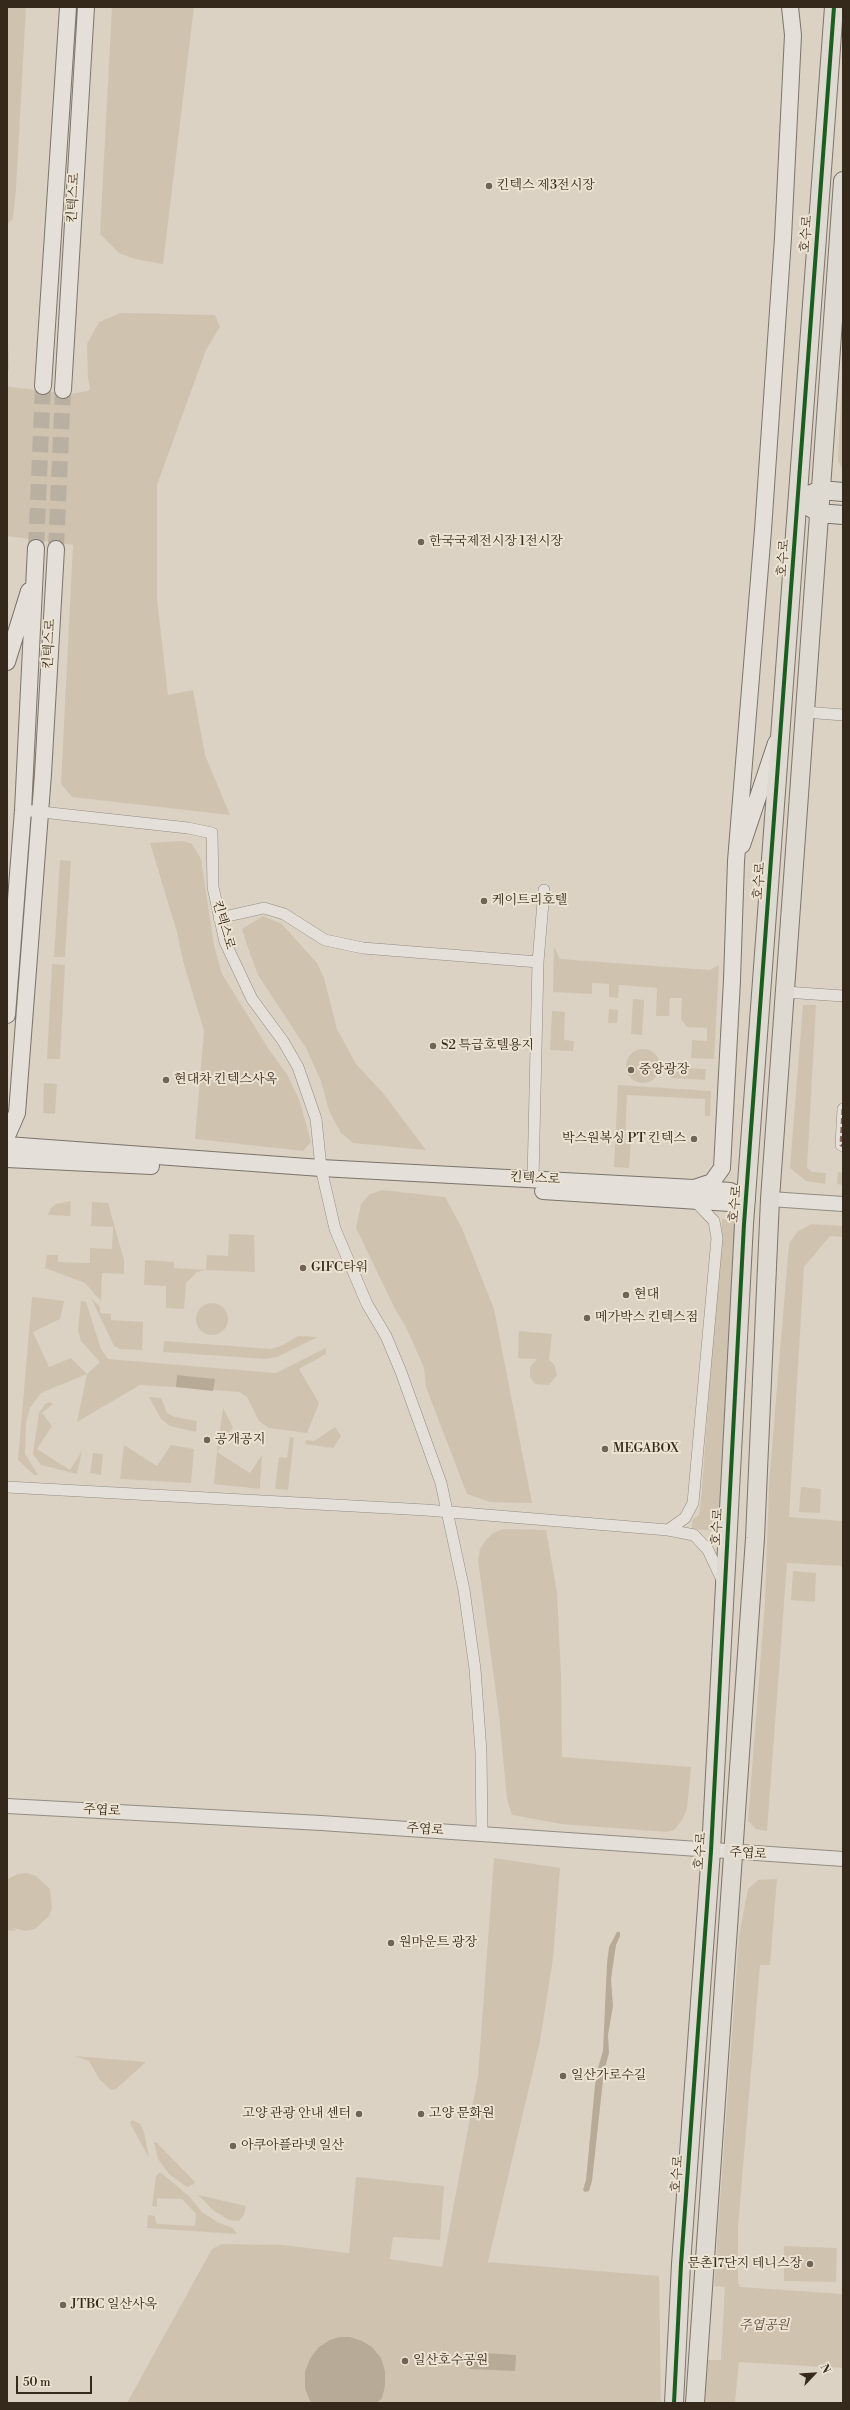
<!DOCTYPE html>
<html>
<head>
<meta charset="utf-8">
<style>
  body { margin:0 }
  #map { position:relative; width:850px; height:2410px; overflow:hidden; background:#dbd2c4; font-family:"Libre Bodoni",serif }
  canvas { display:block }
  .frame { position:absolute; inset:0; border:8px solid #35291b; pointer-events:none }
  .north { position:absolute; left:794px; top:2354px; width:40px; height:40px; -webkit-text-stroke:3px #ede3d3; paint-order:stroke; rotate:65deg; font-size:11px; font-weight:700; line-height:16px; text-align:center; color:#35291b }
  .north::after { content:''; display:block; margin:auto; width:14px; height:18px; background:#35291b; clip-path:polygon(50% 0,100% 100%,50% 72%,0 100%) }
  .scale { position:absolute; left:16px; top:2376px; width:76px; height:18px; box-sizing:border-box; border:2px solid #35291b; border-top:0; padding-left:5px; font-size:12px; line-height:14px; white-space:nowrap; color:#35291b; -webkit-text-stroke:3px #ede3d3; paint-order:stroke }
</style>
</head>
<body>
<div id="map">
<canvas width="850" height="2410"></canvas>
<div class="frame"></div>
<div class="north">N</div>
<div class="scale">50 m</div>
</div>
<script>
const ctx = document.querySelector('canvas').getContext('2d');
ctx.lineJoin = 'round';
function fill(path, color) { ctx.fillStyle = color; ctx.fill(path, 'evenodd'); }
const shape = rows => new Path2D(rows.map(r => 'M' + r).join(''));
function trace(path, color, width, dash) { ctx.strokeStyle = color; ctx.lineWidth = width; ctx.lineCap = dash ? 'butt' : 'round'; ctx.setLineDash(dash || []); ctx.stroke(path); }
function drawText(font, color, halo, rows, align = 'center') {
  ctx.font = font + ' "Libre Bodoni","Noto Serif KR",serif'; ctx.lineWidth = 4; ctx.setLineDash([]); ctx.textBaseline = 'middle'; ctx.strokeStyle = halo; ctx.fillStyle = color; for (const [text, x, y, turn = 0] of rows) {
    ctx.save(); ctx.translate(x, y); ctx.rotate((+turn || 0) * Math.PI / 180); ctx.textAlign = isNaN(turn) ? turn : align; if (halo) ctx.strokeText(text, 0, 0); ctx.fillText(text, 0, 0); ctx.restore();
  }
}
const green = shape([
  [7,7,26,7,16,189,13,218,7,225],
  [112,7,194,7,163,264,135,259,119,253,100,234],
  [121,313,215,315,220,327,206,350,157,485,157,599,168,695,193,690,205,755,230,815,72,797,61,784,73,545,7,536,7,385,10,387,70,394,88,391,90,389,88,379,87,344,99,322],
  [7,319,9,368,7,376],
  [843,353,843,469,838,462],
  [183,841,192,844,201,859,214,945,222,974,268,1048,288,1076,300,1102,311,1142,303,1151,195,1139,204,1031,183,961,177,932,150,843],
  [60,860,71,861,65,957,54,957],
  [263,916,282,924,317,963,324,978,337,1029,356,1064,383,1093,426,1150,353,1143,341,1133,329,1111,321,1081,306,1048,258,975,249,951,242,929],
  [554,947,560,959,710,970,719,965,714,1059,691,1058,692,1040,707,1041,707,1028,687,1027,681,1019,682,998,670,998,669,1016,656,1016,657,988,619,985,618,998,609,997,609,984,592,983,592,994,553,992],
  [52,964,65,965,60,1059,47,1059],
  [633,999,644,1000,642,1035,631,1034],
  [803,1005,816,1005,807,1168,812,1172,826,1173,825,1184,806,1181,790,1168],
  [609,1009,618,1010,617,1023,608,1023],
  [552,1011,565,1012,564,1040,574,1041,573,1051,550,1050],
  '626 1066a17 17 0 1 1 34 0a17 17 0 1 1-34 0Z',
  [671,1067,706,1069,705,1080,671,1078],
  [44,1083,57,1084,55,1114,43,1113],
  [618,1085,711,1091,710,1116,705,1116,705,1099,627,1095,625,1141,631,1142,629,1168,614,1167],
  [838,1172,843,1173,843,1185,837,1184],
  [382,1190,445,1197,462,1228,494,1309,532,1503,490,1502,467,1494,426,1387,424,1368,406,1327,395,1309,356,1228,361,1204,370,1194],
  [71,1201,70,1216,48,1215,51,1208,56,1204],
  [92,1202,108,1203,124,1260,124,1274,102,1273,101,1301,85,1283,45,1268,47,1255,58,1255,58,1262,90,1263,90,1248,112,1249,113,1227,91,1226],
  [722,1219,743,1221,718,1531,692,1529,692,1520,699,1515,701,1501],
  [811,1224,843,1226,843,1237,830,1236,804,1267,789,1517,843,1521,843,1566,787,1563,767,1831,756,1829,748,1821,765,1602,769,1483,789,1244,797,1232],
  [229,1234,254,1235,255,1272,206,1270,197,1272,186,1283,184,1309,166,1308,166,1286,144,1285,145,1260,174,1262,174,1268,206,1270,207,1255,228,1256],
  [32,1297,64,1301,60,1319,33,1332,49,1367,71,1358,87,1374,100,1362,81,1341,78,1331,81,1301,86,1302,101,1349,108,1359,276,1373,326,1348,326,1354,299,1369,319,1403,307,1433,269,1428,259,1421,247,1397,239,1392,176,1387,140,1385,77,1422,87,1374,41,1393,30,1408,26,1422,25,1454,38,1475,34,1475,18,1460],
  [91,1298,100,1307,100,1313,111,1314,111,1320,143,1322,142,1350,120,1349,114,1346],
  '196 1319a16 16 0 1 1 32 0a16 16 0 1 1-32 0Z',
  [519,1331,552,1334,549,1359,555,1366,557,1375,549,1385,535,1384,530,1377,530,1367,537,1359,518,1358],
  [298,1336,318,1337,277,1357,266,1359,163,1352,164,1341,271,1349,283,1345],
  [149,1397,161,1398,167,1413,175,1417,197,1421,196,1432,170,1426,161,1419],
  [50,1402,53,1404,42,1413,52,1426,37,1449,70,1470,82,1451,77,1474,41,1465,33,1454,39,1413,45,1404],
  [223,1408,233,1427,217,1452,250,1473,262,1455,260,1489,214,1484,217,1452],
  [335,1427,341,1436,333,1448,305,1444,306,1440,314,1441],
  [290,1437,294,1438,288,1490,275,1489,279,1457,287,1458],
  [124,1445,157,1466,171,1445,194,1449,191,1483,120,1479],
  [93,1453,103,1454,101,1475,90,1473],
  [801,1487,821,1489,820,1513,799,1512],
  [504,1529,546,1530,557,1592,561,1676,562,1757,691,1767,687,1809,682,1820,674,1830,667,1832,561,1824,512,1815,507,1799,499,1715,478,1560,480,1549,485,1541,493,1533],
  [793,1571,816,1573,815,1602,791,1600],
  [494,1858,560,1868,553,1959,540,2041,488,2262,659,2276,661,2403,127,2403,212,2249,222,2244,283,2245,349,2253,356,2177,444,2186,440,2240,393,2237,390,2259,442,2267,478,2076],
  [27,1873,36,1876,50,1889,52,1908,49,1916,35,1929,26,1931,12,1928,17,1931,7,1930,7,1879,18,1874],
  [777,1879,770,1965,760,1965,738,2227,738,2282,740,2287,843,2294,843,2368,739,2362,735,2403,705,2403,708,2360,721,2360,725,2287,714,2286,739,1936,748,1889,758,1880],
  [74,2056,146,2062,116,2089,111,2090,100,2080,89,2061],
  [132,2120,140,2124,144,2132,149,2158,130,2123],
  [154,2142,157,2143,195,2182,194,2184,187,2187,169,2174,158,2159],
  [160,2172,189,2196,202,2212,219,2223,233,2228,237,2234,147,2228,148,2215,155,2216,156,2223,159,2224,195,2226,196,2214,182,2199,157,2198,157,2207,152,2206,156,2176],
  [198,2195,246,2206,244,2215,239,2221,229,2220,214,2211],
  [784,2246,837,2248,836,2282,784,2281]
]);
const water = shape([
  [177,1375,215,1379,213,1391,176,1387],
  [617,1932,620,1932,620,1936,616,1945,611,1979,613,2006,608,2035,609,2053,604,2071,592,2181,589,2191,585,2192,583,2190,586,2180,596,2075,603,2051,607,1963,609,1947],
  [339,2337,350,2337,362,2341,372,2347,381,2358,385,2371,385,2386,382,2398,377,2403,313,2403,310,2401,305,2388,305,2371,311,2357,319,2347,330,2340],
  [469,2352,516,2355,515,2371,469,2369]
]);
const secondaryTunnel = shape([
  [36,548,43,386],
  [56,549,63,390]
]);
const minor = shape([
  [805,712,843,715],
  [23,810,188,828,212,833,213,887,225,942,252,999,283,1041,298,1067,316,1119,321,1168,335,1229,367,1304,386,1336,401,1372,441,1483,464,1590,475,1669,481,1752,482,1834],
  [219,918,264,908,284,914,325,940,363,948,538,962,533,1179],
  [538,962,544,890],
  [785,992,843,996],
  [843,1109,841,1145,843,1146],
  [7,1487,426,1510,668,1530,694,1535,708,1550,723,1582],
  [668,1530,685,1518,693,1503,717,1238,714,1221,695,1201]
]);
const tertiary = shape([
  [770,1199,843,1204],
  [7,1806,321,1823,843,1859]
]);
const secondary = shape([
  [43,386,68,7],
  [63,390,86,7],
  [7,662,29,591],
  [742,845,776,743],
  [7,1015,23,810,36,548],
  [7,1136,17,1113,43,774,56,549],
  [7,1145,321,1168,694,1188,730,1191,747,1199],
  [7,1159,151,1166],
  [694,1188,712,1182,722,1168,732,980,736,861,763,530,783,238,793,35,790,7],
  [543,1191,730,1203,747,1199]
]);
const primary = shape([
  [811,494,821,490,843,492],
  [810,507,819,513,843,515],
  [674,2403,681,2264,711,1851,744,1224,834,7],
  [695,2403,755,1538,770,1199,843,181]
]);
const quiet = shape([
  [843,1109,841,1145,843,1146]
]);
const cycleway = shape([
  [674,2403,681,2264,711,1851,744,1224,834,7]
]);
const markers = [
  [489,186,4,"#6f6456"],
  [421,542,4,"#6f6456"],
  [484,901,4,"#6f6456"],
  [433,1046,4,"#6f6456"],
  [631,1070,4,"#6f6456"],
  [166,1080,4,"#6f6456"],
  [694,1139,4,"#6f6456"],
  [303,1268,4,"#6f6456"],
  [626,1295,4,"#6f6456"],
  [587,1318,4,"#6f6456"],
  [207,1440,4,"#6f6456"],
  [605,1449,4,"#6f6456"],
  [391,1943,4,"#6f6456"],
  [563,2076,4,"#6f6456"],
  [359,2114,4,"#6f6456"],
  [421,2114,4,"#6f6456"],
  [233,2146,4,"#6f6456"],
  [810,2264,4,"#6f6456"],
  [63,2305,4,"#6f6456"],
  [405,2361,4,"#6f6456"]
];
const poiNames = [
  ["킨텍스 제3전시장",497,186],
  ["한국국제전시장 1전시장",429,542],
  ["케이트리호텔",492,901],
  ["S2 특급호텔용지",441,1046],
  ["중앙광장",639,1070],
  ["현대차 킨텍스사옥",174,1080],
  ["박스원복싱 PT 킨텍스",686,1139,"right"],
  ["GIFC타워",311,1268],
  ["현대",634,1295],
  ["메가박스 킨텍스점",595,1318],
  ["공개공지",215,1440],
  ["MEGABOX",613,1449],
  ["원마운트 광장",399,1943],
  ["일산가로수길",571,2076],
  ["고양 관광 안내 센터",351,2114,"right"],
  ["고양 문화원",429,2114],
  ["아쿠아플라넷 일산",241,2146],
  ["문촌17단지 테니스장",802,2264,"right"],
  ["JTBC 일산사옥",71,2305],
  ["일산호수공원",413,2361]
];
const streetNames = [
  ["킨텍스로",74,198,-87],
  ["호수로",807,234,-86],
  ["호수로",784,558,-86],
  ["킨텍스로",50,644,-87],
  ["호수로",760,881,-86],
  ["킨텍스로",223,925,74],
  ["킨텍스로",535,1179,3],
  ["호수로",736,1204,-85],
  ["호수로",718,1527,-87],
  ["주엽로",102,1811,3],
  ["주엽로",425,1830,4],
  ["호수로",701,1851,-86],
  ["주엽로",748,1854,4],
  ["호수로",678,2174,-86]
];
const parkNames = [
  ["주엽공원",764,2326]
];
fill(green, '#cfc3b0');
fill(water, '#b7ab98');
trace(secondaryTunnel, '#bab0a2', 16, [16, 8]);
trace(minor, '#928c83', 12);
trace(tertiary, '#928c83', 16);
trace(secondary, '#7b746b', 18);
trace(primary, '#7b746b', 20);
trace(minor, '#e4dfd8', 11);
trace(tertiary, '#e4dfd8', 14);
trace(secondary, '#e4dfd8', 16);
trace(primary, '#ded9d1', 18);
trace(quiet, '#8d6e63', 3, [6, 3]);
trace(cycleway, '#1b5e20', 4);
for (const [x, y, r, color] of markers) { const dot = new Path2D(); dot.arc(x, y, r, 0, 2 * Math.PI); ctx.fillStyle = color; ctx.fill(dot); trace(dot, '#ede3d3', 1.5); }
drawText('13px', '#35291b', '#ede3d3', poiNames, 'left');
drawText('13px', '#35291b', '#ede3d3', streetNames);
drawText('italic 13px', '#594c3c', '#ede3d3', parkNames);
</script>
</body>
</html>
